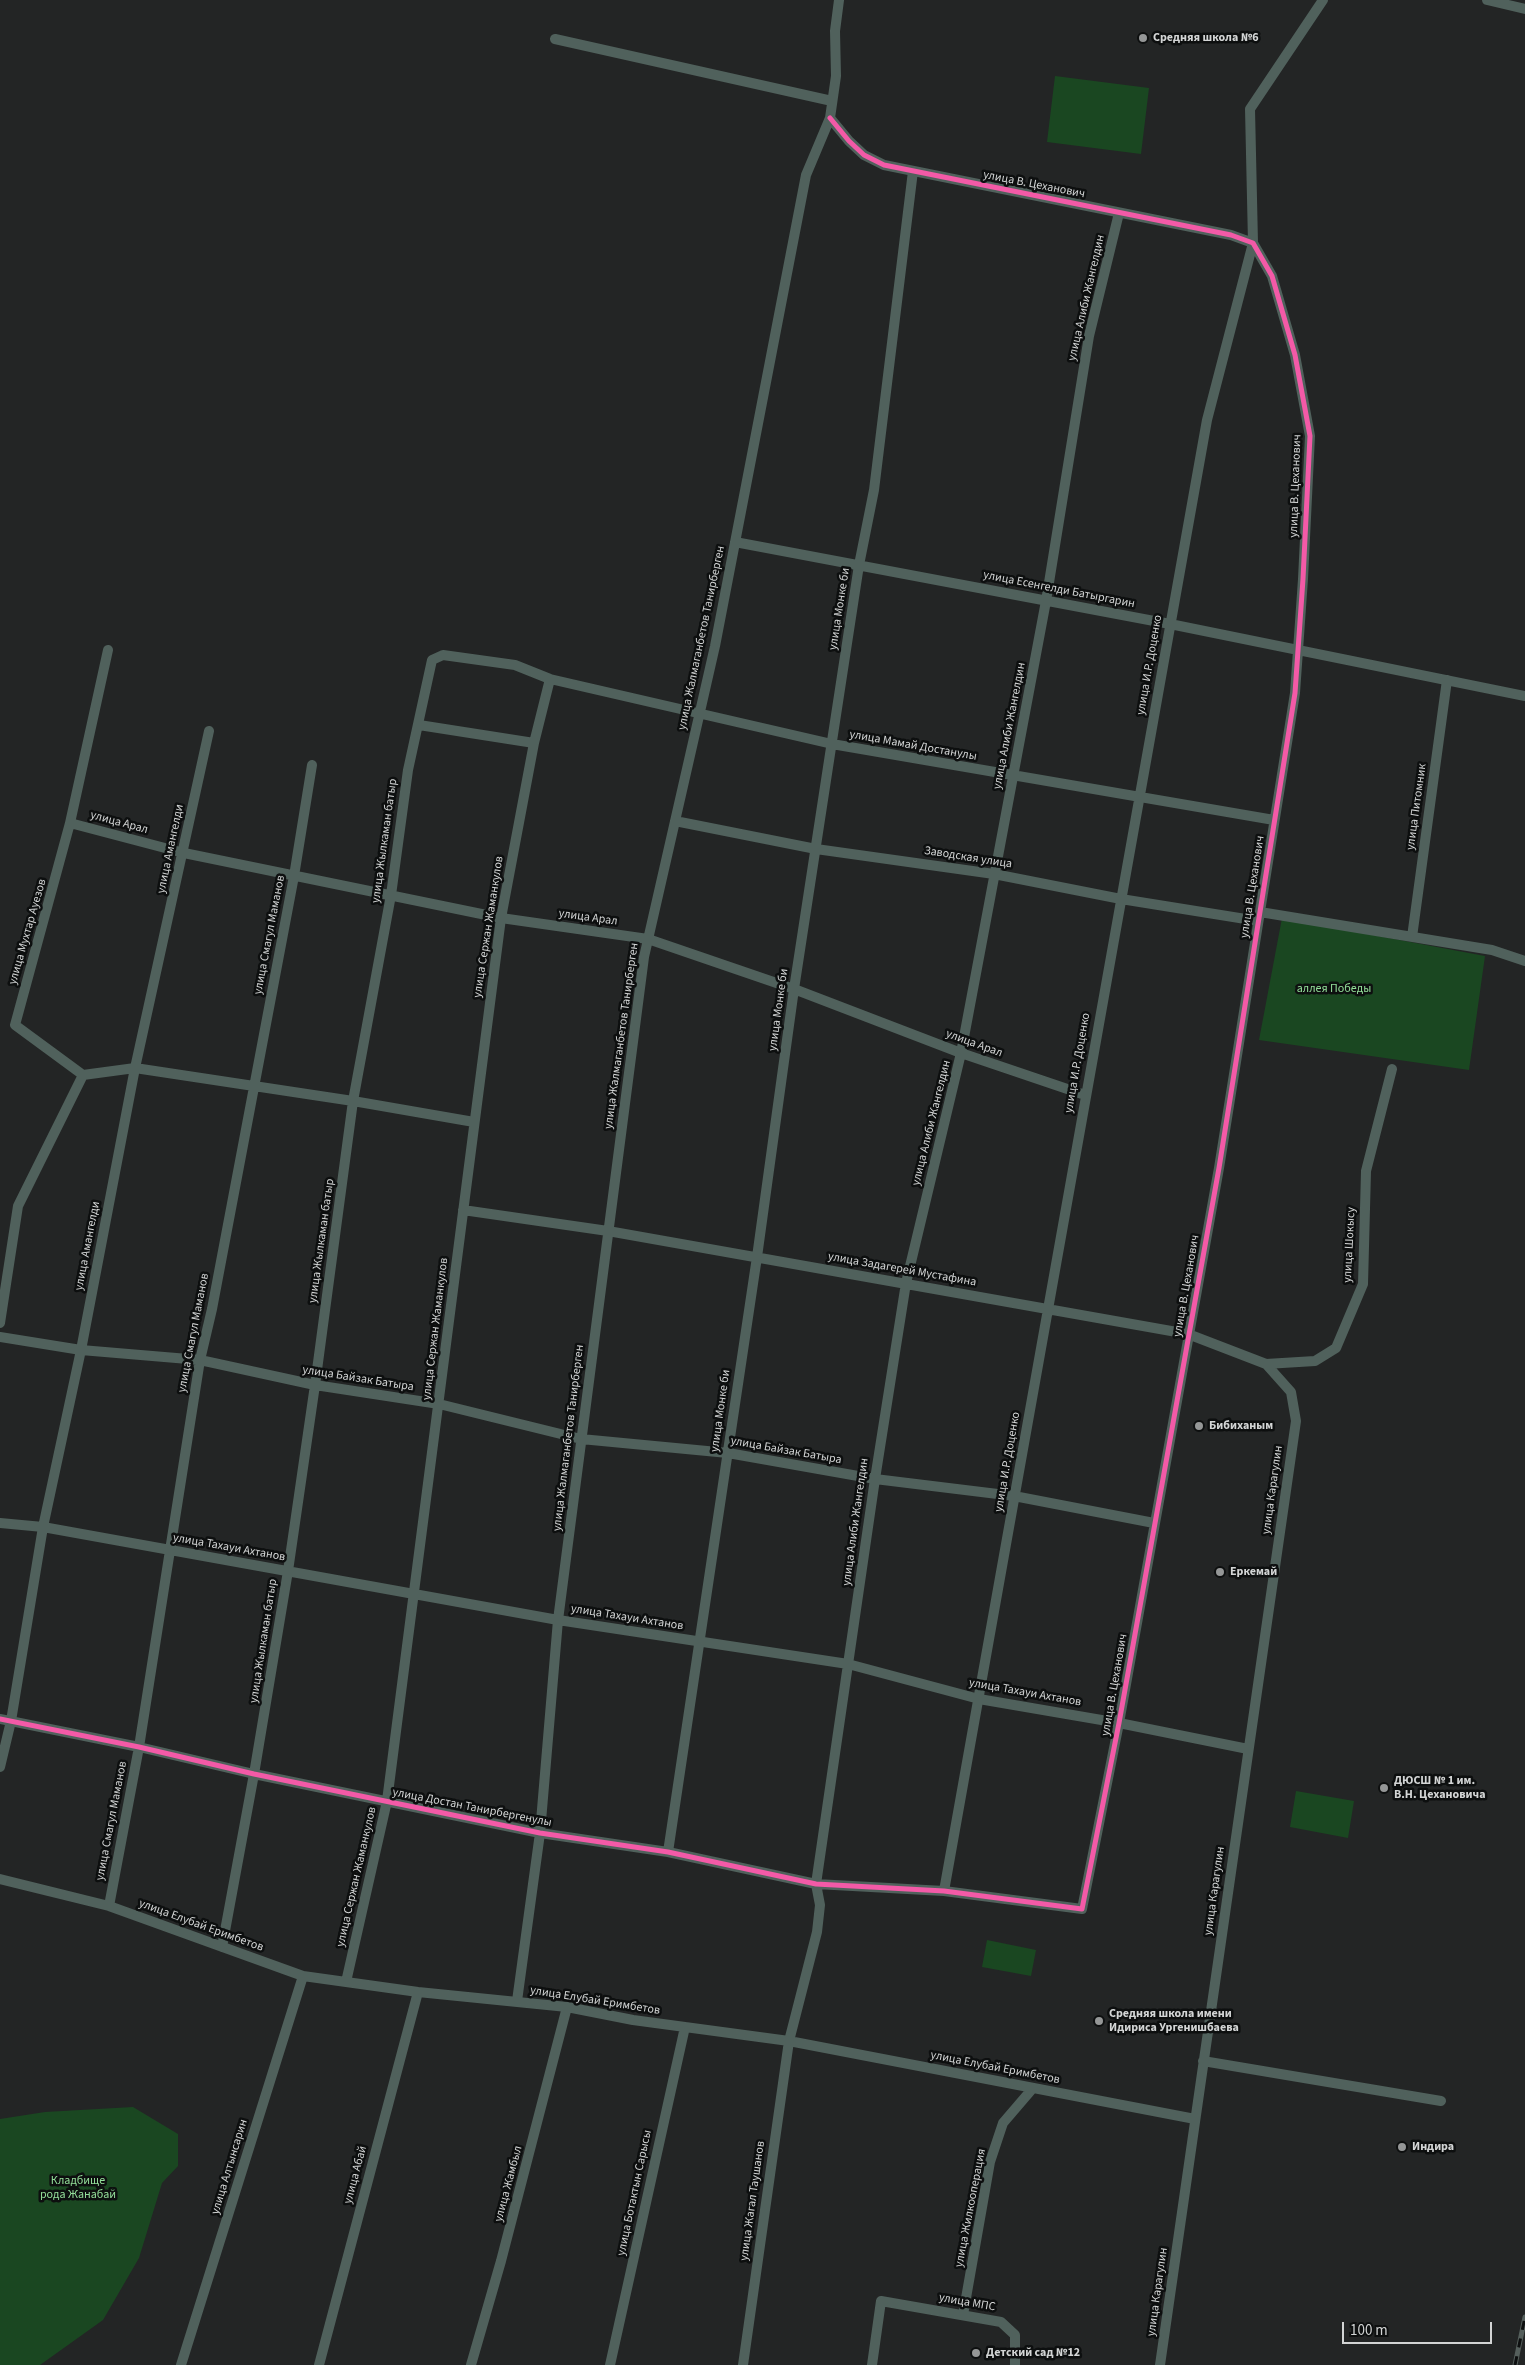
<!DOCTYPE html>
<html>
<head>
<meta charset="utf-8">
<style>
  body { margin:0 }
  #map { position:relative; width:1525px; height:2365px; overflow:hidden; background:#232525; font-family:"Source Sans 3",sans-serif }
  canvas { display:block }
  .scale { position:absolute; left:1342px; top:2322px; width:150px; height:22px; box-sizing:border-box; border:2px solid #d3d5d5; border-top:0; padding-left:6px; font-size:15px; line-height:18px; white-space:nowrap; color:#d3d5d5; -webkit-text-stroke:4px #0d0f0f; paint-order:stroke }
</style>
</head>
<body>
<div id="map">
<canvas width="1525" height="2365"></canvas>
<div class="scale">100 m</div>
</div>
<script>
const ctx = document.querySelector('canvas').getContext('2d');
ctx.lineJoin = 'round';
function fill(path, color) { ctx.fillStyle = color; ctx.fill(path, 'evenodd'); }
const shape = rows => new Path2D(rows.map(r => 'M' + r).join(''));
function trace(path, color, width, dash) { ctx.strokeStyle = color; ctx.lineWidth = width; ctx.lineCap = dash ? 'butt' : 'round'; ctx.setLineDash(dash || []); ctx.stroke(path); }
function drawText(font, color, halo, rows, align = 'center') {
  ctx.font = font + ' "Source Sans 3",sans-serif'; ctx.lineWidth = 5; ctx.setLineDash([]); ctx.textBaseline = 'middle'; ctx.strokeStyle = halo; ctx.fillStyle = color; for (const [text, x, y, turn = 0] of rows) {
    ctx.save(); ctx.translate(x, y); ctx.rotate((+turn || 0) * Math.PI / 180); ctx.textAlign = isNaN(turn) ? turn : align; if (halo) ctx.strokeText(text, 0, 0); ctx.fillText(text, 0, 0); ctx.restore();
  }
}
const green = shape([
  [1055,76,1149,88,1141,154,1047,142],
  [1282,918,1485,956,1469,1070,1259,1040],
  [1296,1791,1354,1801,1348,1838,1290,1827],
  [987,1940,1036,1950,1031,1976,982,1967],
  [133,2107,178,2134,178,2166,162,2183,139,2258,103,2320,40,2365,0,2365,0,2119,45,2112]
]);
const minor = shape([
  [1487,0,1525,9],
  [555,39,832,101],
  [735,542,1170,624,1525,696],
  [419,725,534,743],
  [675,821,816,849,994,874,1121,899,1258,921],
  [70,823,184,853,501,918,648,939,794,989,961,1053,1085,1095],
  [1260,912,1492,950,1525,961],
  [1412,937,1447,680],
  [83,1075,15,1025,70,823,108,650],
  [83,1075,135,1068,353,1101,474,1122],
  [463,1210,608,1231,1188,1334,1266,1364,1291,1392,1296,1421,1160,2365],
  [0,1323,18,1206,83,1075],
  [0,1337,81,1350,200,1360,315,1385,439,1404,581,1439,728,1453,875,1479,1014,1496,1154,1523],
  [1266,1364,1315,1361,1336,1348,1363,1284,1366,1171,1392,1069],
  [0,1523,43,1527,558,1620,848,1664,979,1699,1119,1723,1248,1749],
  [0,1719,139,1747,254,1774,540,1833,668,1852,816,1884,944,1891,1082,1909,1119,1723,1219,1168,1295,693,1303,579,1310,436,1295,355,1272,276,1253,243,1231,235,884,165,864,155,849,141,830,118],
  [0,1767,11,1721,43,1527,81,1350,135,1068,209,731],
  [668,1852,757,1257,794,989,859,565,874,490,913,171],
  [0,1879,109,1906,303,1976,418,1992,567,2007,633,2020,789,2041,1195,2119],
  [944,1891,1207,420,1253,243,1250,109,1323,0],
  [109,1906,139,1747,200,1360,212,1309,294,876,312,765],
  [222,1947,254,1774,288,1571,315,1385,353,1101,391,895,408,770,432,660,443,655,515,665,550,679,832,744,1274,820],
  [346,1982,387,1801,501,918,534,743,550,679],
  [517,2001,540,1833,558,1620,644,957,715,646,806,175,830,118,836,76,835,31,839,0],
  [1203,2061,1441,2101],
  [963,2315,990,2162,1003,2123,1033,2088],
  [181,2365,303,1976],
  [319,2365,418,1992],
  [471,2365,501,2261,567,2007],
  [610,2365,685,2027],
  [743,2365,789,2041,817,1932,820,1905,816,1884,875,1479,906,1283,961,1053,1046,601,1089,336,1119,213],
  [872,2365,881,2301,1001,2322,1015,2335,1015,2365]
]);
const rail = shape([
  [1515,2365,1525,2317]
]);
const cycleway = shape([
  [0,1719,139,1747,254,1774,540,1833,668,1852,816,1884,944,1891,1082,1909,1119,1723,1219,1168,1295,693,1303,579,1310,436,1295,355,1272,276,1253,243,1231,235,884,165,864,155,849,141,830,118]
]);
const markers = [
  [1143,38,5,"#959797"],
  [1199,1426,5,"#959797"],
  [1220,1572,5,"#959797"],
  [1384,1788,5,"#959797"],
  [1099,2021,5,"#959797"],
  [1402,2147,5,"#959797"],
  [976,2353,5,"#959797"]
];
const poiNames = [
  ["Средняя школа №6",1153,38],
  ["Бибиханым",1209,1426],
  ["Еркемай",1230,1572],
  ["ДЮСШ № 1 им.",1394,1781],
  ["В.Н. Цехановича",1394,1795],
  ["Средняя школа имени",1109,2014],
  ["Идириса Ургенишбаева",1109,2028],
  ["Индира",1412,2147],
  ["Детский сад №12",986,2353]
];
const streetNames = [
  ["улица В. Цеханович",1034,185,11],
  ["улица Алиби Жангелдин",1087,298,-77],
  ["улица В. Цеханович",1296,486,-88],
  ["улица Есенгелди Батыргарин",1059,590,11],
  ["улица Монке би",840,609,-81],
  ["улица Жалмаганбетов Танирберген",702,638,-78],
  ["улица И.Р. Доценко",1150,665,-80],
  ["улица Алиби Жангелдин",1010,726,-79],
  ["улица Мамай Достанулы",913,746,10],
  ["улица Питомник",1417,807,-82],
  ["улица Арал",119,823,15],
  ["улица Жылкаман батыр",385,841,-82],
  ["улица Амангелди",171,849,-78],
  ["Заводская улица",968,858,9],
  ["улица В. Цеханович",1253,887,-81],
  ["улица Арал",588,918,8],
  ["улица Сержан Жаманкулов",489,927,-81],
  ["улица Мухтар Ауезов",28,932,-74],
  ["улица Смагул Маманов",270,935,-79],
  ["улица Монке би",779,1010,-82],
  ["улица Жалмаганбетов Танирберген",622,1036,-82],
  ["улица Арал",974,1044,20],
  ["улица И.Р. Доценко",1078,1063,-80],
  ["улица Алиби Жангелдин",932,1123,-76],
  ["улица Жылкаман батыр",322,1241,-82],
  ["улица Шокысу",1350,1245,-87],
  ["улица Амангелди",88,1246,-79],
  ["улица Задагерей Мустафина",902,1270,10],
  ["улица В. Цеханович",1187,1286,-80],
  ["улица Сержан Жаманкулов",436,1329,-83],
  ["улица Смагул Маманов",194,1333,-79],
  ["улица Байзак Батыра",358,1379,9],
  ["улица Монке би",721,1411,-82],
  ["улица Жалмаганбетов Танирберген",569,1438,-83],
  ["улица Байзак Батыра",786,1451,10],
  ["улица И.Р. Доценко",1008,1462,-80],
  ["улица Карагулин",1273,1490,-82],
  ["улица Алиби Жангелдин",856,1522,-82],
  ["улица Тахауи Ахтанов",229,1548,10],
  ["улица Тахауи Ахтанов",627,1618,9],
  ["улица Жылкаман батыр",264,1641,-81],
  ["улица В. Цеханович",1115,1685,-80],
  ["улица Тахауи Ахтанов",1025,1693,10],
  ["улица Достан Танирбергенулы",472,1808,11],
  ["улица Смагул Маманов",112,1821,-79],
  ["улица Сержан Жаманкулов",357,1877,-77],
  ["улица Карагулин",1215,1891,-82],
  ["улица Елубай Еримбетов",201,1926,20],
  ["улица Елубай Еримбетов",595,2001,9],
  ["улица Елубай Еримбетов",995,2068,11],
  ["улица Алтынсарин",230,2167,-73],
  ["улица Абай",356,2175,-75],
  ["улица Жамбыл",509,2184,-75],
  ["улица Ботактын Сарысы",635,2193,-78],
  ["улица Жагал Таушанов",753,2201,-82],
  ["улица Жилкооперация",971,2208,-79],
  ["улица Карагулин",1158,2292,-82],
  ["улица МПС",967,2303,10]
];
const parkNames = [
  ["аллея Победы",1334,989],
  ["Кладбище",78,2181],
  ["рода Жанабай",78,2195]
];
fill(green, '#1a4721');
trace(minor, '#50615c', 10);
trace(rail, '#555f5c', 5);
trace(rail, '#0d0f0f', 3, [9]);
trace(cycleway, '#f35aa7', 5);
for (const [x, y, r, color] of markers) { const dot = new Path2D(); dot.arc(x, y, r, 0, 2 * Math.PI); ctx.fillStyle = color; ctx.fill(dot); trace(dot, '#0d0f0f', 2); }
drawText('bold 12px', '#d3d5d5', '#0d0f0f', poiNames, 'left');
drawText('12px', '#d3d5d5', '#0d0f0f', streetNames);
drawText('12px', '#94df9a', '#0d0f0f', parkNames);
</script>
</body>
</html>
